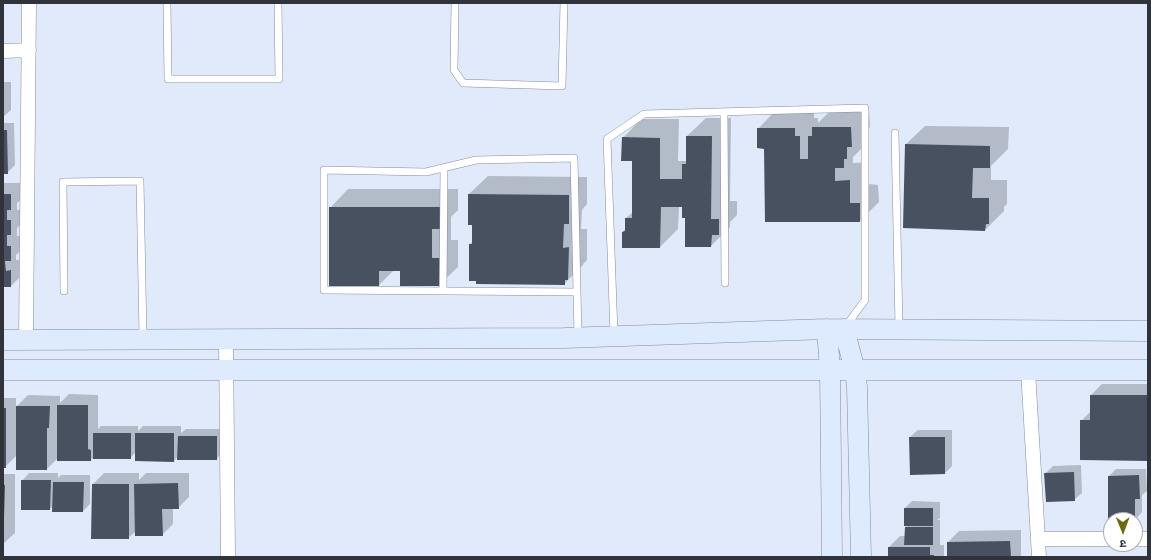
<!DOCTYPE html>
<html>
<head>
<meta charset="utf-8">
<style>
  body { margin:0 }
  #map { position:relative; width:1151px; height:560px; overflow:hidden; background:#e0eafb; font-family:Overpass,"Noto Sans Devanagari",sans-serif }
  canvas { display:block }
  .frame { position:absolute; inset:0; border:4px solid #30343a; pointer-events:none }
  .north { position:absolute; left:1103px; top:512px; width:40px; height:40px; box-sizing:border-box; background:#fff; border:1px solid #acaeb0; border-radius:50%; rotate:179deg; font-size:11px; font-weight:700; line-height:16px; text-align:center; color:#30343a }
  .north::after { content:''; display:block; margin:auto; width:14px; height:18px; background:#6a6b0b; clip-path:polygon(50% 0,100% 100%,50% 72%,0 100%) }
</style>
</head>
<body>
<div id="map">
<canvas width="1151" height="560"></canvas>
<div class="frame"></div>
<div class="north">उ</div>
</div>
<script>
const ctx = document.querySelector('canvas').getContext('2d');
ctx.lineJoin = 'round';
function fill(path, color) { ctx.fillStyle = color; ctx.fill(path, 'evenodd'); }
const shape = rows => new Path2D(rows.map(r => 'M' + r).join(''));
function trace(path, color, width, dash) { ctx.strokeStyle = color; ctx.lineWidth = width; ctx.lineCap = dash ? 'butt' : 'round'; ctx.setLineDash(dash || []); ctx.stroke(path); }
const shadow = shape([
  [3,82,11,82,11,110,3,117],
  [832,109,869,109,870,127,865,132,862,148,853,157,853,163,869,162,869,184,878,185,879,202,860,221,765,148,758,129,776,110,814,110,814,118,818,118,818,123],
  [706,118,731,118,730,201,737,201,737,215,730,222,730,227,711,246,686,217,683,206,679,206,678,229,660,247,623,232,626,228,626,218,633,212,633,160,623,138,641,119,679,119,678,161,687,161,687,136],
  [3,123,14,123,15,165,7,173,3,173],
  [925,126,1009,127,1008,149,991,166,991,180,1007,180,1007,204,1004,207,1004,211,985,230,906,144],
  [488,176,587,177,587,204,582,210,581,229,587,229,587,260,583,264,583,265,564,284,470,280,470,244,473,241,473,224,469,194],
  [3,183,22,183,22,199,17,203,17,210,22,210,22,223,17,228,17,236,22,236,22,249,16,255,16,260,22,260,22,275,11,286,3,286],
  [348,189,458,189,458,210,451,217,451,240,458,240,458,267,439,285,401,270,394,270,379,285,330,208],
  [1102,384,1148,384,1148,460,1081,421,1091,411,1091,395],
  [69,394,98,395,98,429,101,426,138,426,138,431,143,426,181,426,181,433,186,429,224,429,224,452,216,459,178,456,174,461,136,452,130,458,93,458,91,460,58,460,58,458,47,469,17,455,5,467,3,467,3,398,16,398,16,407,28,395,60,396,60,403],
  [918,430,952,430,952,466,945,473,911,474,910,437],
  [1081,465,1082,493,1074,500,1045,474,1053,466],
  [1116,469,1146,469,1147,491,1142,495,1142,512,1135,520,1109,520,1109,476],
  [29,473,58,473,58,478,61,475,90,475,90,504,83,511,53,506,50,509,22,481],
  [104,473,139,473,139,480,146,473,189,473,189,497,178,508,173,508,173,524,162,535,136,531,128,538,92,538,93,484],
  [3,474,15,474,15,533,4,543,3,543],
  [912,501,940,502,940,518,937,520,940,520,940,545,944,545,944,557,889,557,889,547,900,536,906,536,906,527,908,525,905,508],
  [1021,530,1021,557,948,557,948,542,959,531]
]);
const building = shape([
  [812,127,851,127,852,147,847,147,847,159,844,159,844,168,835,168,835,181,850,180,850,203,860,203,860,222,765,222,764,149,757,148,757,128,795,128,795,136,800,136,800,159,808,159,808,136,812,136],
  [3,130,7,130,8,174,3,174],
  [686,136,712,136,711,219,719,219,719,235,712,235,711,247,685,247,685,218,682,218,682,207,661,207,660,248,622,248,622,232,625,231,625,218,632,218,632,161,621,161,622,137,660,138,660,179,682,179,682,164,686,164],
  [905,144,990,146,990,168,973,168,972,198,989,198,989,224,986,224,985,231,903,228],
  [3,194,11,194,11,210,7,210,7,220,11,220,11,235,7,235,7,246,11,246,11,261,5,261,6,271,11,270,11,287,3,287],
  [468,194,569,195,569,224,564,224,563,248,569,247,568,280,565,280,565,285,476,284,476,281,469,281,469,244,472,244,472,225,468,225],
  [329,207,440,207,440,229,432,229,432,258,440,258,440,286,400,286,400,271,379,271,379,286,329,286],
  [1090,395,1148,395,1148,461,1080,460,1080,420,1090,420],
  [57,405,88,405,88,449,91,450,91,461,57,461],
  [16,406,50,406,49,428,47,428,47,470,16,470],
  [3,408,6,408,6,468,3,468],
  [93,433,131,433,131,459,93,459],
  [135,433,174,433,174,462,135,461],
  [178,436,217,436,217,460,177,460],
  [909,437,945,437,945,474,910,475],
  [1074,472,1075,501,1046,502,1044,473],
  [1139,475,1140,499,1135,499,1135,520,1111,520,1111,521,1108,521,1108,476],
  [21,480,51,480,50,510,21,510],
  [53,482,84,482,83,512,52,512],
  [178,483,179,509,162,509,163,536,135,536,134,484],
  [92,484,129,484,129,539,91,539],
  [3,485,5,485,4,519,3,519],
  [904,508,933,508,933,526,904,526],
  [905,527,933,527,933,545,904,545],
  [1010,541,1011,557,947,557,947,542],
  [888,547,930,547,930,555,934,555,934,557,888,557]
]);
const lane = shape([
  [167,3,168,79,279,79,278,3],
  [455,3,454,70,463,83,562,86,564,3],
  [724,112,725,283],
  [895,133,899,327],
  [64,291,63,182,140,181,143,337],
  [443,291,444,168],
  [577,292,324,290,324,170,426,172,476,160,574,158,578,335],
  [614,334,607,139,644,114,865,108,865,300,846,326]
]);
const street = shape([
  [3,51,29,50],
  [226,339,228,557],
  [26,340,29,3],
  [1028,370,1039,557],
  [1038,539,1111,539],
  [1135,539,1148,539]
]);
const secondary = shape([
  [827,329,830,370,832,557],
  [844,329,855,370,857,387,861,557],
  [3,340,564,338,827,329,1148,331],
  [3,370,1148,370]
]);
fill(shadow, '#0003');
fill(building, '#48515f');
trace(lane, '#838c9b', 8);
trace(street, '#838c9b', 15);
trace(secondary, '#838c9b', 21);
trace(lane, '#fff', 7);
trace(street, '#fff', 14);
trace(secondary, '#deebff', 20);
</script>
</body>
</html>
